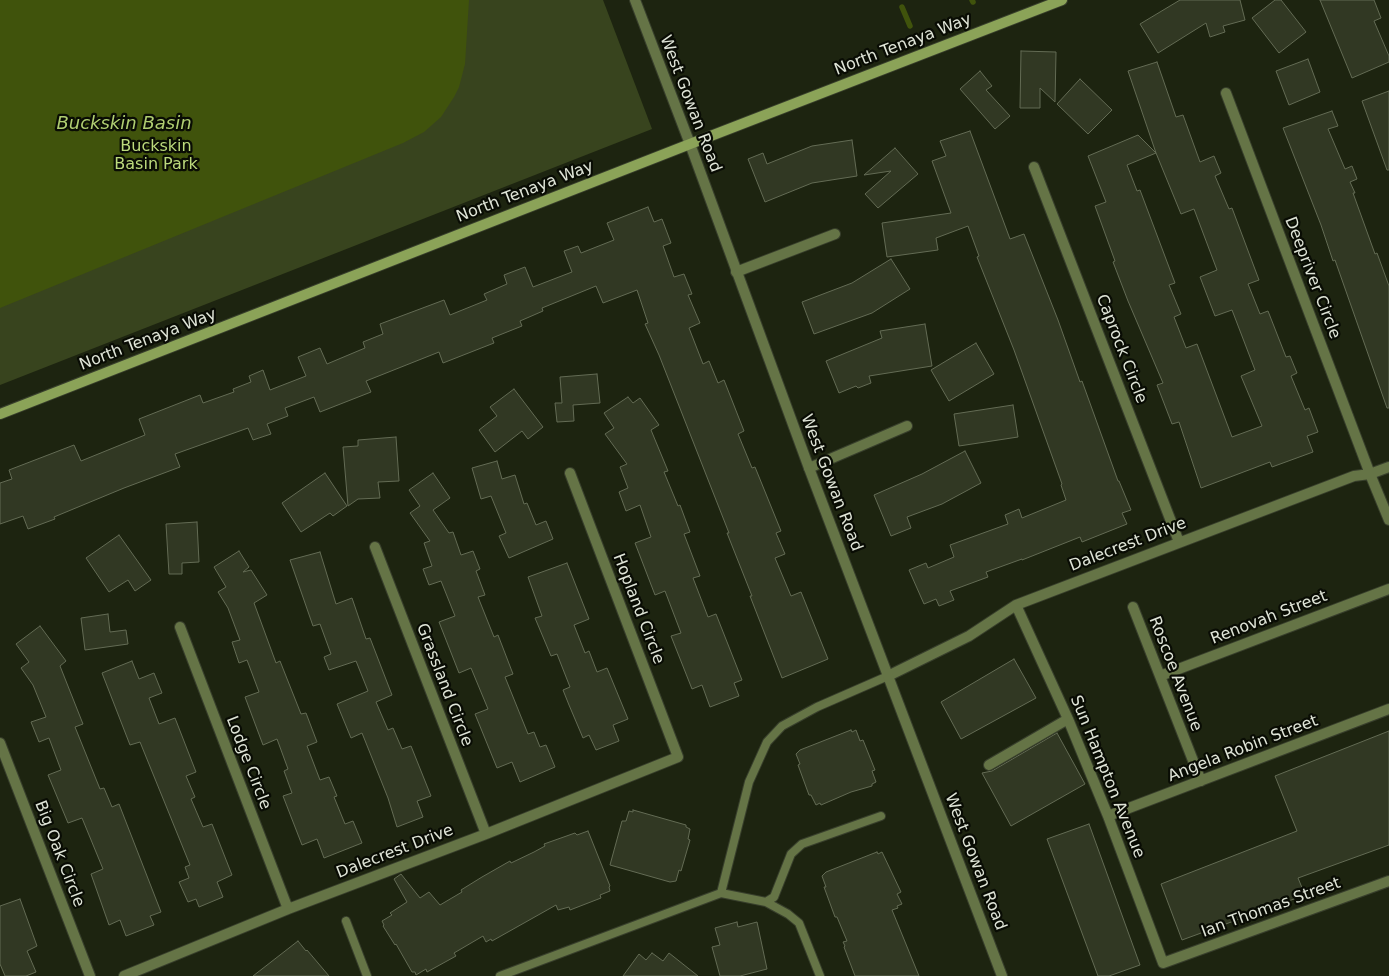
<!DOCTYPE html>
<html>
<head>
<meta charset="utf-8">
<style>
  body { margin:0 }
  canvas { display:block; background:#1d2410 }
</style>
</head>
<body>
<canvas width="1389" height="976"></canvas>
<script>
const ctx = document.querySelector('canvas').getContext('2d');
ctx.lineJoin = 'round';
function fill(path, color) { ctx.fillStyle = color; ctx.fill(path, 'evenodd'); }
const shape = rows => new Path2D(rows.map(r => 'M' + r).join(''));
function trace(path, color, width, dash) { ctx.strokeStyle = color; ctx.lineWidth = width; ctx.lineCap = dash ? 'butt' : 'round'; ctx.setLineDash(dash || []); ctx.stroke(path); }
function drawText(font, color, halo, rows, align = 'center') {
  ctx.font = font + ' "DejaVu Sans",sans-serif'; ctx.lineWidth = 4.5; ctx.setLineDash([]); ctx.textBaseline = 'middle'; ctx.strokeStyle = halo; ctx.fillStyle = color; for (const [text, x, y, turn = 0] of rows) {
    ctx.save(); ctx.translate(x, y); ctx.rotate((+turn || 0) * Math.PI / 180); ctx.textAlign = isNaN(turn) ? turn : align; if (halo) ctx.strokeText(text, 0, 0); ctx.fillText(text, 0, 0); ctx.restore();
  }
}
const green = shape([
  [0,0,603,0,652,129,0,385]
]);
const water = shape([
  [0,0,469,0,465,64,459,87,454,97,441,117,424,132,403,143,0,308]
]);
const stream = shape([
  [972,0,973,2],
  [902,7,910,26]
]);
const building = shape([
  [1180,0,1240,0,1245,20,1223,26,1225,32,1210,37,1206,23,1158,53,1140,24,1180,0],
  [1275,0,1281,0,1306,32,1279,53,1252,18,1275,0],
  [1320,0,1374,0,1381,18,1374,21,1389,56,1389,62,1352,78,1320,0],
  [1021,51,1056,52,1055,102,1040,88,1040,108,1020,108,1021,51],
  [1308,59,1320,92,1289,105,1276,71,1308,59],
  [1157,62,1176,117,1183,115,1200,162,1214,156,1221,173,1215,176,1229,209,1232,208,1259,280,1248,284,1260,314,1268,311,1286,357,1290,356,1297,373,1291,376,1305,410,1309,408,1318,432,1307,436,1313,452,1272,467,1270,462,1201,488,1179,422,1172,424,1157,385,1163,383,1128,301,1113,262,1115,261,1095,206,1106,202,1088,156,1138,135,1156,153,1127,165,1137,191,1140,190,1175,283,1169,285,1181,314,1174,317,1186,348,1197,344,1232,437,1262,426,1241,376,1255,370,1232,310,1215,316,1200,277,1217,270,1194,209,1181,214,1156,153,1128,71,1157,62],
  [980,71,992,86,986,90,1010,116,995,129,960,89,980,71],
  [1080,79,1112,110,1088,134,1057,104,1080,79],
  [1389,91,1389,170,1387,170,1362,101,1389,91],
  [1332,111,1338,126,1328,129,1345,169,1352,166,1357,179,1350,182,1355,193,1353,193,1375,254,1377,253,1389,286,1389,408,1387,408,1335,260,1333,261,1321,225,1283,128,1332,111],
  [970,131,1010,239,1024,234,1058,320,1080,382,1082,381,1118,481,1119,481,1131,510,1122,513,1127,524,1082,542,1080,537,1022,560,1022,559,986,572,988,577,950,591,954,600,939,606,936,599,924,604,909,570,926,563,928,568,954,557,950,545,1008,524,1005,515,1019,509,1022,518,1066,500,1061,485,1062,484,1014,350,977,257,979,256,968,226,936,238,938,250,887,257,882,223,951,213,932,161,946,156,940,141,970,131],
  [852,140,857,176,812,183,765,202,748,159,763,153,767,164,812,146,852,140],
  [895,148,918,174,878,208,865,194,891,171,864,175,895,148],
  [648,207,654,222,662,219,671,243,663,246,674,277,684,274,692,294,688,295,700,323,689,328,703,364,709,361,718,383,724,380,744,431,738,434,752,468,755,467,781,531,776,533,785,554,775,558,791,596,801,592,828,659,782,678,750,596,752,596,727,533,729,533,659,355,645,324,648,323,637,290,603,303,596,286,542,308,543,311,520,321,522,326,492,338,494,343,443,363,439,352,366,381,371,392,320,412,314,397,285,408,288,416,267,424,271,434,253,440,248,428,175,454,180,467,124,488,54,517,55,519,28,529,23,516,0,524,0,483,12,479,9,470,74,445,81,461,145,435,139,419,200,395,203,403,234,392,233,389,251,382,249,376,263,370,270,390,306,376,298,357,320,348,327,364,365,348,363,342,383,334,380,324,444,300,450,315,487,300,484,294,507,284,504,275,525,267,533,287,572,272,564,251,578,246,581,253,614,240,607,223,648,207],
  [891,259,910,289,872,313,814,334,802,302,852,283,891,259],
  [925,324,932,366,869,376,871,383,858,388,856,386,839,393,826,361,882,338,880,331,925,324],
  [976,343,994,374,949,401,931,370,976,343],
  [597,374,600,403,573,405,574,421,557,422,555,403,562,403,560,377,597,374],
  [514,389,543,427,528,439,522,431,495,452,479,430,497,416,490,407,514,389],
  [628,397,633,403,640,398,659,425,651,430,668,471,664,472,678,506,680,505,690,532,684,534,700,576,693,578,708,617,716,614,742,680,734,683,739,696,710,707,702,685,692,689,671,636,681,633,665,591,655,595,635,543,651,537,640,505,626,511,619,492,628,488,620,467,627,464,605,434,614,428,604,413,628,397],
  [1013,405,1018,437,959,446,954,414,1013,405],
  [396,437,399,481,378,482,380,498,358,499,348,506,343,447,358,446,358,440,396,437],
  [965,451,981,483,942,504,907,517,911,528,891,536,874,495,922,474,965,451],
  [497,461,502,479,515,475,524,504,527,503,536,525,546,521,553,539,509,558,499,536,506,533,491,496,481,499,472,468,497,461],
  [325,473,347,506,333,516,330,513,301,532,282,503,325,473],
  [433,473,450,498,433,510,449,533,453,532,461,555,473,551,480,569,476,571,485,595,478,597,494,637,498,635,513,674,505,677,528,734,534,732,540,747,546,745,555,767,520,782,512,762,497,768,475,714,488,709,471,668,459,673,439,622,455,616,441,581,429,585,423,569,432,566,424,543,430,541,410,513,420,506,409,490,433,473],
  [197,522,199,562,182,563,182,574,169,574,166,524,197,522],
  [119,535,151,580,135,591,128,580,109,592,86,558,119,535],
  [239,551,249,567,243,572,251,570,267,595,254,603,276,663,280,661,301,714,306,713,317,742,307,746,320,780,329,777,337,796,334,797,345,824,353,821,362,843,324,858,317,839,302,845,283,796,292,793,284,771,288,769,277,739,263,745,245,697,259,692,247,660,239,663,232,642,240,640,228,608,218,592,226,587,214,567,239,551],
  [320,552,336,604,352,598,366,639,370,638,392,695,376,702,388,730,393,728,402,749,411,746,431,796,417,801,423,817,397,827,388,798,362,733,351,738,337,704,368,691,356,661,329,670,324,657,331,654,320,624,313,626,290,560,320,552],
  [567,563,589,619,574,625,585,653,589,651,597,672,607,668,628,719,613,725,619,741,596,750,589,735,583,738,569,705,563,690,570,687,557,654,551,656,535,618,542,616,528,577,567,563],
  [108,614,110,632,126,630,128,644,85,650,81,618,108,614],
  [40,626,66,661,60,666,83,724,75,727,100,789,104,788,112,807,119,804,161,912,150,916,154,925,126,936,120,920,109,925,91,874,103,869,82,818,68,823,48,775,61,770,49,738,39,742,31,722,46,717,33,685,21,668,29,662,16,644,40,626],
  [1014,659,1036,698,961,739,941,702,1014,659],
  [132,661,139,679,154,673,162,693,149,698,159,724,175,718,196,772,186,776,195,797,191,799,203,827,212,824,232,875,217,882,223,897,199,907,196,899,188,902,179,882,189,878,185,867,190,865,140,742,130,745,102,673,132,661],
  [851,730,852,732,856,730,860,741,863,740,875,770,872,771,876,782,872,784,872,786,851,792,821,805,820,803,816,805,811,795,809,795,798,765,800,764,796,754,800,750,851,730],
  [1389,731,1389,845,1298,878,1305,895,1182,940,1161,884,1297,831,1275,776,1389,731],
  [1057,733,1085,784,1011,826,982,773,992,771,1057,733],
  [633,810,686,825,686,827,690,829,688,839,690,840,681,871,679,870,676,881,670,882,610,865,622,821,626,821,629,811,633,812,633,810],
  [1089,824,1140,965,1109,976,1098,976,1047,839,1089,824],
  [588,831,610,886,609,887,610,891,600,895,601,898,570,910,569,907,558,910,556,905,492,941,491,939,486,942,483,936,454,953,456,956,427,972,426,969,416,975,415,972,412,972,396,944,395,945,383,926,384,925,382,921,392,915,390,913,407,902,394,879,401,874,420,898,429,892,440,905,462,892,461,890,482,877,510,861,511,863,534,852,545,846,544,844,575,833,577,835,588,831],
  [877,852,878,854,882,852,901,892,897,894,902,904,897,906,898,908,892,910,919,976,855,976,844,947,845,946,843,942,847,941,837,917,835,917,824,887,826,887,822,876,826,872,877,852],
  [20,899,37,946,27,951,36,972,26,976,5,976,0,964,0,906,20,899],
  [737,922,738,927,757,922,767,969,740,976,720,976,712,947,720,945,715,928,737,922],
  [298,941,306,951,307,950,329,976,253,976,298,941],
  [652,953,663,961,669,953,698,976,623,976,639,954,646,960,652,953]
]);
const service = shape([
  [721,893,749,782,767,742,782,726,817,707,888,676],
  [766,902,788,914,799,923,820,976],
  [346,921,367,976],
  [500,976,721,893,766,902,774,897,791,854,802,844,881,816]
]);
const minor = shape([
  [1226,93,1370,474,1389,520],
  [1034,167,1179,542],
  [736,272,835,234],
  [809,468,907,426],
  [375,547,486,834],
  [1016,605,1068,719,1108,816,1163,963,1389,881],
  [1133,607,1201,781],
  [180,627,288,909],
  [888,676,969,636,1016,605,1354,476,1370,474,1389,467],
  [1160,676,1389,589],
  [0,743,90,976],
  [989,765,1068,719],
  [1108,816,1389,709],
  [124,976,288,909,486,834,678,757,570,473]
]);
const tertiary = shape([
  [635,0,690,144,809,468,1002,976]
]);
const secondary = shape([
  [0,414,690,144,1062,0]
]);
const streetNames = [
  ["North Tenaya Way",903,45,-21],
  ["West Gowan Road",690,104,69],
  ["North Tenaya Way",525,192,-21],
  ["Deepriver Circle",1312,278,69],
  ["North Tenaya Way",148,340,-21],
  ["Caprock Circle",1121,349,69],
  ["West Gowan Road",831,483,69],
  ["Dalecrest Drive",1128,545,-21],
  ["Hopland Circle",638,609,69],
  ["Renovah Street",1269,618,-21],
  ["Roscoe Avenue",1175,674,69],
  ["Grassland Circle",444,685,69],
  ["Angela Robin Street",1243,749,-21],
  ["Lodge Circle",248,763,69],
  ["Sun Hampton Avenue",1107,777,68],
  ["Dalecrest Drive",395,852,-21],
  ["Big Oak Circle",59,854,69],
  ["West Gowan Road",975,862,69],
  ["Ian Thomas Street",1271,908,-20]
];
const parkNames = [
  ["Buckskin",156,147],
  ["Basin Park",156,165]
];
const waterNames = [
  ["Buckskin Basin",124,124]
];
fill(green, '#38441e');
fill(water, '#40530c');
trace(stream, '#40530c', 5.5);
fill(building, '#313823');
trace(building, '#636b54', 1);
trace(service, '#383f2c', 10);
trace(minor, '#383f2c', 12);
trace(tertiary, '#383f2c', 12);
trace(secondary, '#383f2c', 12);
trace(service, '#657446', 8);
trace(minor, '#657446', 10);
trace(tertiary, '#657446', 10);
trace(secondary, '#8ba358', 10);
drawText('16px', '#dfe4d7', '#090c04', streetNames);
drawText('16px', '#bcda7c', '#090c04', parkNames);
drawText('italic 18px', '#b0ce71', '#090c04', waterNames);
</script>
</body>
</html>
